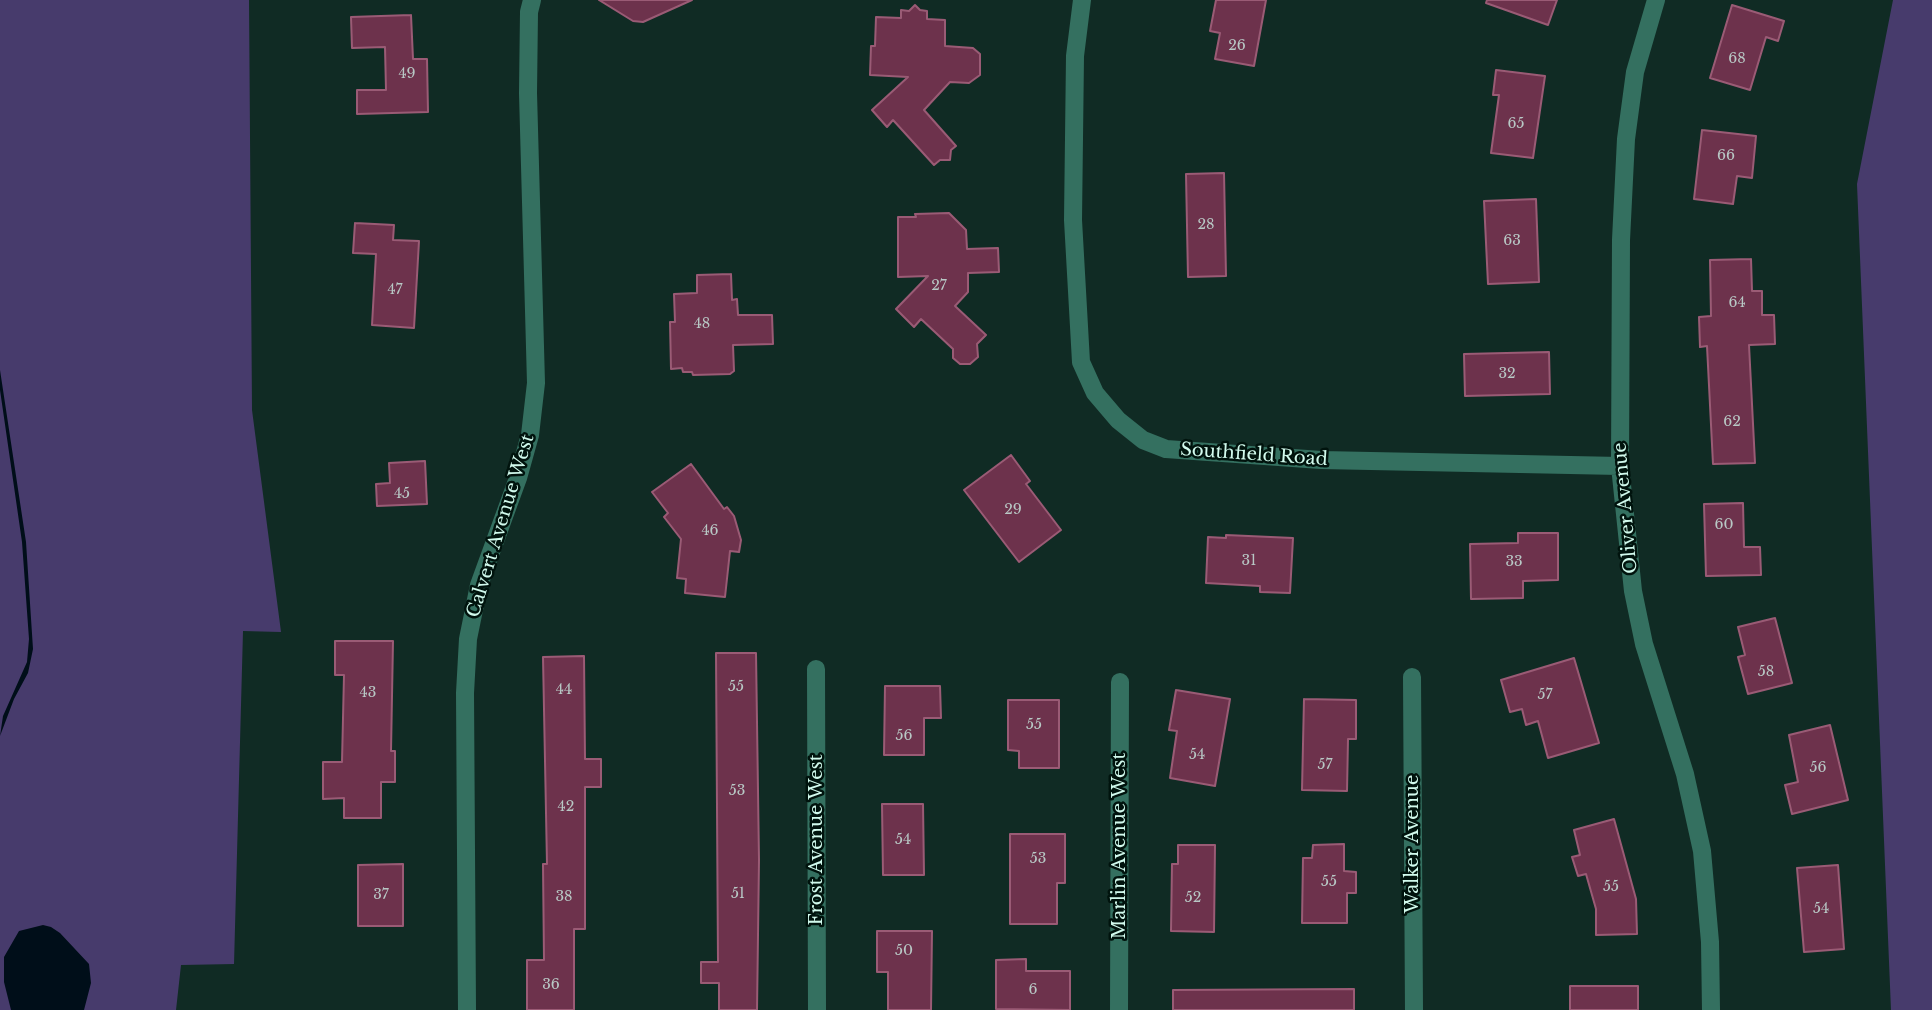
<!DOCTYPE html>
<html>
<head>
<meta charset="utf-8">
<style>
  body { margin:0 }
  canvas { display:block; background:#102b24 }
</style>
</head>
<body>
<canvas width="1932" height="1010"></canvas>
<script>
const ctx = document.querySelector('canvas').getContext('2d');
ctx.lineJoin = 'round';
function fill(path, color) { ctx.fillStyle = color; ctx.fill(path, 'evenodd'); }
const shape = rows => new Path2D(rows.map(r => 'M' + r).join(''));
function trace(path, color, width, dash) { ctx.strokeStyle = color; ctx.lineWidth = width; ctx.lineCap = dash ? 'butt' : 'round'; ctx.setLineDash(dash || []); ctx.stroke(path); }
function drawText(font, color, halo, rows, align = 'center') {
  ctx.font = font + ' "Libre Baskerville",serif'; ctx.lineWidth = 5; ctx.setLineDash([]); ctx.textBaseline = 'middle'; ctx.strokeStyle = halo; ctx.fillStyle = color; for (const [text, x, y, turn = 0] of rows) {
    ctx.save(); ctx.translate(x, y); ctx.rotate((+turn || 0) * Math.PI / 180); ctx.textAlign = isNaN(turn) ? turn : align; if (halo) ctx.strokeText(text, 0, 0); ctx.fillText(text, 0, 0); ctx.restore();
  }
}
const green = shape([
  [0,0,249,0,252,410,281,632,243,631,234,964,181,965,176,1010,0,1010],
  [1893,0,1932,0,1932,1010,1891,1010,1857,184]
]);
const water = shape([
  [0,370,26,542,33,649,28,673,14,699,0,736,3,716,27,662,29,639,22,542,0,390],
  [43,925,51,927,60,933,89,964,91,983,84,1010,11,1010,4,982,4,957,19,931]
]);
const building = shape([
  [599,0,692,0,643,22,633,21,599,0],
  [1216,0,1266,0,1254,66,1215,59,1220,33,1210,31,1216,0],
  [1487,0,1557,0,1548,25,1486,3,1487,0],
  [915,5,920,10,927,11,927,19,945,20,945,46,973,48,980,54,980,75,969,83,950,82,924,110,956,146,951,150,950,160,940,160,934,165,893,120,887,127,872,110,908,77,870,75,871,46,875,46,876,17,901,18,901,10,909,11,915,5],
  [1732,5,1784,21,1778,41,1766,37,1750,90,1710,78,1732,5],
  [411,15,413,59,427,59,428,112,357,114,357,90,386,90,385,47,352,48,351,17,411,15],
  [1496,70,1545,76,1533,158,1491,153,1499,95,1493,95,1496,70],
  [1702,130,1756,136,1752,178,1737,176,1733,204,1694,199,1702,130],
  [1224,173,1226,276,1188,277,1186,174,1224,173],
  [1536,199,1539,282,1488,284,1484,201,1536,199],
  [949,213,966,230,967,249,998,248,999,272,968,273,968,292,955,306,986,335,977,344,978,357,970,364,960,364,953,358,953,349,921,319,914,327,896,309,928,276,898,277,898,217,916,217,915,214,949,213],
  [355,223,394,225,393,240,419,241,414,328,372,325,376,254,353,253,355,223],
  [1751,259,1752,291,1762,291,1762,315,1774,315,1775,344,1749,345,1755,463,1713,464,1707,346,1700,347,1699,317,1711,316,1710,260,1751,259],
  [731,274,732,300,737,299,738,315,772,315,773,344,733,345,734,371,730,374,693,375,692,372,683,372,682,368,671,369,670,322,675,322,674,294,697,293,697,275,731,274],
  [1549,352,1550,394,1465,396,1464,354,1549,352],
  [1011,455,1030,481,1026,484,1061,530,1019,562,964,490,1011,455],
  [425,461,427,504,377,506,376,484,390,483,389,463,425,461],
  [691,464,724,509,727,507,734,516,741,540,739,552,730,551,725,597,685,593,686,579,677,578,681,539,664,517,668,513,652,492,691,464],
  [1743,503,1744,547,1760,547,1761,575,1706,576,1704,504,1743,503],
  [1518,533,1558,533,1558,580,1523,581,1523,598,1471,599,1470,544,1518,543,1518,533],
  [1226,535,1293,538,1290,593,1260,592,1260,586,1206,583,1208,537,1226,538,1226,535],
  [1775,618,1792,683,1748,694,1738,657,1745,655,1738,627,1775,618],
  [335,641,393,641,391,751,395,751,395,782,381,782,381,818,344,818,344,798,323,799,323,762,342,762,344,675,335,675,335,641],
  [716,653,756,653,759,860,757,1010,719,1010,719,983,701,983,701,962,718,962,716,653],
  [584,656,585,759,601,759,601,787,585,787,585,929,574,929,574,1010,527,1010,527,960,544,960,543,864,547,864,543,657,584,656],
  [1574,658,1599,743,1548,758,1538,721,1526,725,1522,709,1510,712,1501,680,1574,658],
  [885,686,940,686,941,718,924,718,924,755,884,755,885,686],
  [1176,690,1230,699,1215,786,1170,778,1177,731,1169,730,1176,690],
  [1304,699,1356,700,1356,739,1348,739,1347,791,1302,790,1304,699],
  [1008,700,1059,700,1059,768,1019,768,1019,751,1008,750,1008,700],
  [1830,725,1848,800,1792,814,1785,785,1798,782,1789,735,1830,725],
  [882,804,923,804,924,875,883,875,882,804],
  [1614,819,1636,899,1637,934,1596,935,1596,909,1586,874,1578,876,1572,857,1580,855,1574,830,1614,819],
  [1010,834,1065,834,1065,883,1057,883,1057,924,1010,924,1010,834],
  [1344,844,1344,871,1356,872,1356,893,1347,893,1347,923,1302,923,1303,858,1312,858,1313,845,1344,844],
  [1178,845,1215,845,1214,932,1171,931,1172,864,1178,864,1178,845],
  [403,864,403,926,358,926,358,865,403,864],
  [1838,865,1844,949,1804,952,1797,868,1838,865],
  [877,931,932,931,931,1010,888,1010,888,972,877,972,877,931],
  [1026,959,1026,971,1070,971,1070,1010,996,1009,996,960,1026,959],
  [1570,986,1638,986,1638,1010,1570,1010,1570,986],
  [1354,989,1354,1010,1173,1010,1173,990,1354,989]
]);
const minor = shape([
  [1082,0,1075,56,1073,220,1081,362,1095,393,1118,420,1143,440,1166,449,1321,460,1620,466],
  [1656,0,1635,72,1626,139,1621,240,1620,466,1633,591,1644,644,1685,774,1702,851,1710,942,1711,1010],
  [816,669,817,1010],
  [1412,677,1414,1010],
  [467,1010,465,693,468,639,479,585,518,478,530,435,536,383,528,93,529,12,532,0],
  [1119,1010,1120,682]
]);
const numberNames = [
  ["26",1237,46],
  ["68",1737,59],
  ["49",407,74],
  ["65",1516,124],
  ["66",1726,156],
  ["28",1206,225],
  ["63",1512,241],
  ["27",939,286],
  ["47",395,290],
  ["64",1737,303],
  ["48",702,324],
  ["32",1507,374],
  ["62",1732,422],
  ["45",402,494],
  ["29",1013,510],
  ["60",1724,525],
  ["46",710,531],
  ["31",1249,561],
  ["33",1514,562],
  ["58",1766,672],
  ["55",736,687],
  ["44",564,690],
  ["43",368,693],
  ["57",1545,695],
  ["55",1034,725],
  ["56",904,736],
  ["54",1197,755],
  ["57",1325,765],
  ["56",1818,768],
  ["53",737,791],
  ["42",566,807],
  ["54",903,840],
  ["53",1038,859],
  ["55",1329,882],
  ["55",1611,887],
  ["51",738,894],
  ["37",381,895],
  ["38",564,897],
  ["52",1193,898],
  ["54",1821,909],
  ["50",904,951],
  ["36",551,985],
  ["6",1033,990]
];
const streetNames = [
  ["Southfield Road",1254,455,4],
  ["Oliver Avenue",1626,508,-95],
  ["Calvert Avenue West",501,526,-73],
  ["Frost Avenue West",817,840,-90],
  ["Walker Avenue",1413,844,-90],
  ["Marlin Avenue West",1120,846,-90]
];
fill(green, '#473b6c');
fill(water, '#000e19');
fill(building, '#6d324c');
trace(building, '#9a5b75', 2);
trace(minor, '#347060', 18);
drawText('14px', '#b8c8c5', null, numberNames);
drawText('18px', '#d1faed', '#00130d', streetNames);
</script>
</body>
</html>
